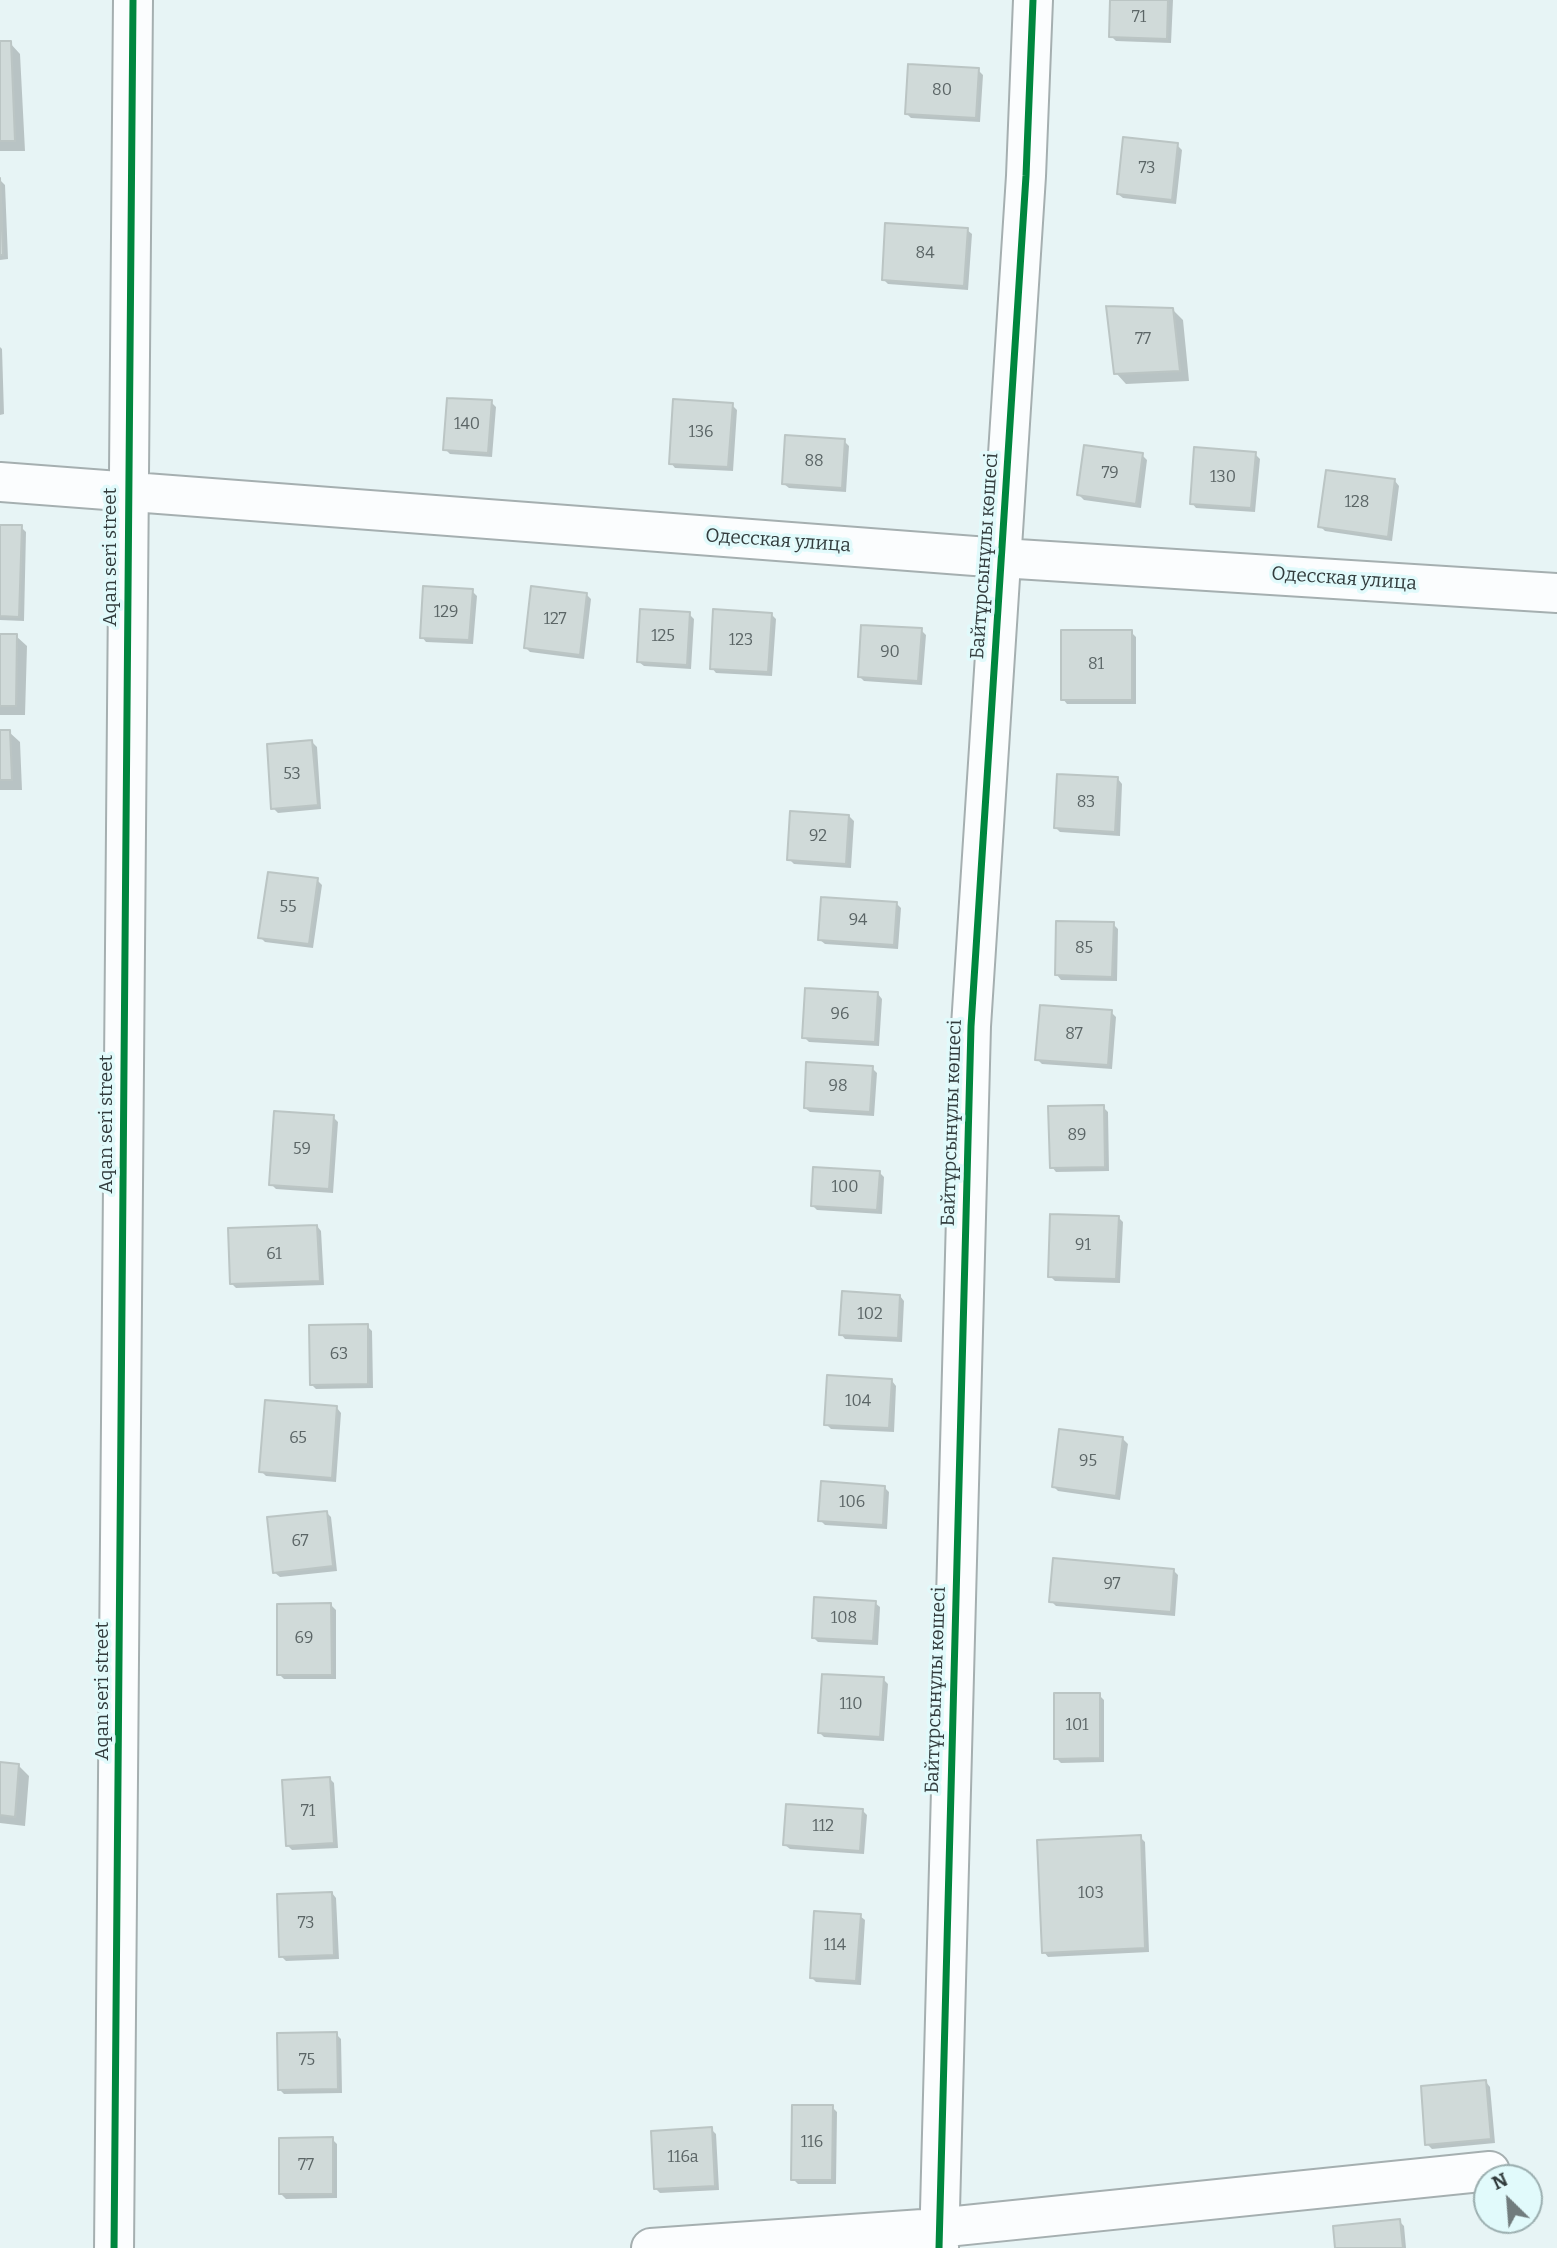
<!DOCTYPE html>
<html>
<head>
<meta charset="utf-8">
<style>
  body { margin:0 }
  #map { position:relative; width:1557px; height:2248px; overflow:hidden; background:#e7f4f5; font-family:Bitter,serif }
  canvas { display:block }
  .north { position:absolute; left:1473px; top:2164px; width:70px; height:70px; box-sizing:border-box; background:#e1fafb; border:2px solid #9baeaf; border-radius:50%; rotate:335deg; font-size:19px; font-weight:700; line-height:28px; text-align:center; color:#323c3d }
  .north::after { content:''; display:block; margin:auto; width:24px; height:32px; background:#717c7d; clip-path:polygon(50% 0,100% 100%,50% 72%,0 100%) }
</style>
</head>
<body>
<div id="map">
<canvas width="1557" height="2248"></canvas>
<div class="north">N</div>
</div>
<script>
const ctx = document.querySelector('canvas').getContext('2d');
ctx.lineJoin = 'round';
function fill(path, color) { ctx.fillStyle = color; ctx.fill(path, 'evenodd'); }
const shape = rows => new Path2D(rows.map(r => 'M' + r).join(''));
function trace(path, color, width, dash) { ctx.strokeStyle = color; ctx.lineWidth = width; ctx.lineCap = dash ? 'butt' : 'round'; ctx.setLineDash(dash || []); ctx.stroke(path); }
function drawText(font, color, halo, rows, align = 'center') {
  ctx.font = font + ' Bitter,serif'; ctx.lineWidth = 7; ctx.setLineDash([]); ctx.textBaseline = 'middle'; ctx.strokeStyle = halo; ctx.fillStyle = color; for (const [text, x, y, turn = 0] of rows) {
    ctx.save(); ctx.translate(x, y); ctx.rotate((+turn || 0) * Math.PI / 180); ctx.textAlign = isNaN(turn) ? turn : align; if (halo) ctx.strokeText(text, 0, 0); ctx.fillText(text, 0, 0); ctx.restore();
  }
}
const shadow = shape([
  [1112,0,1173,0,1171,43,1116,41,1111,36],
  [0,43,10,43,20,54,25,151,0,151],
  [978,70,983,75,980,122,911,118,906,113],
  [1177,145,1182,150,1176,204,1123,198,1118,194],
  [0,180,5,185,8,259,0,260],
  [967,230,972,234,968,290,888,284,883,279],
  [1173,310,1183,320,1189,381,1126,384,1116,373],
  [0,347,2,349,4,414,0,415],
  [491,402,496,407,492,457,450,454,445,449],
  [732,405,737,410,733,471,675,468,671,463],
  [844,441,849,446,846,492,789,488,784,484],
  [1255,454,1260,459,1255,512,1196,508,1192,503],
  [1142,455,1147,460,1141,508,1084,500,1079,495],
  [1395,481,1399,486,1392,541,1325,531,1320,526],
  [0,527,21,527,26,532,24,621,0,620],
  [472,591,477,596,473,644,426,642,422,637],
  [586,594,591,599,584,659,530,652,525,647],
  [689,614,694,619,691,669,644,666,639,662],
  [771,614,776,619,772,676,716,673,712,668],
  [921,630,926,635,922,685,864,681,859,676],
  [1131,632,1136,637,1136,704,1067,704,1063,699],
  [0,636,16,636,27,646,25,715,0,715],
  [0,732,9,732,20,742,22,790,0,790],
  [312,742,317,747,321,809,278,813,273,808],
  [1118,779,1122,784,1120,836,1060,832,1055,827],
  [849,816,854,821,851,868,794,864,789,859],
  [317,880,322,885,313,948,265,942,260,937],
  [896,903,901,908,898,949,825,944,820,940],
  [1113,924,1118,929,1117,981,1061,980,1057,975],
  [878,994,882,999,879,1046,809,1042,804,1037],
  [1111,1012,1116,1017,1112,1069,1042,1064,1037,1059],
  [872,1068,877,1073,874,1116,810,1112,805,1108],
  [1103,1107,1108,1112,1109,1171,1056,1172,1052,1167],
  [333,1117,338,1122,333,1193,276,1189,271,1184],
  [879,1172,884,1177,882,1214,817,1210,812,1205],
  [1118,1217,1123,1222,1120,1283,1055,1281,1050,1276],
  [317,1226,321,1231,324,1285,236,1288,232,1284],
  [900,1296,904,1301,902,1342,845,1339,841,1334],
  [367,1326,372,1331,373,1388,316,1389,311,1384],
  [892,1381,896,1386,894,1432,831,1429,826,1424],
  [337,1408,341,1413,336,1482,266,1476,261,1471],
  [1123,1439,1128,1444,1120,1500,1058,1491,1054,1487],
  [884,1487,889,1492,887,1529,825,1525,820,1520],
  [326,1512,331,1517,337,1571,280,1577,275,1573],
  [1173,1570,1178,1575,1175,1616,1056,1606,1051,1601],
  [875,1603,880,1607,878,1645,818,1642,813,1637],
  [331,1605,336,1610,336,1679,284,1679,279,1674],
  [883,1679,888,1684,884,1741,824,1737,819,1732],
  [1099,1695,1104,1700,1104,1762,1061,1763,1056,1758],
  [0,1764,18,1765,29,1776,25,1826,0,1823],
  [330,1779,334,1783,338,1848,292,1850,288,1846],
  [862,1810,867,1815,864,1854,790,1849,785,1845],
  [1140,1837,1145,1842,1149,1952,1048,1957,1044,1952],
  [332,1893,336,1898,339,1959,286,1961,281,1956],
  [860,1916,865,1920,861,1985,816,1982,812,1978],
  [336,2034,341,2039,342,2093,284,2094,280,2090],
  [1486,2082,1490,2087,1495,2143,1432,2149,1427,2144],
  [832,2107,837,2112,836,2184,798,2184,793,2179],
  [711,2129,716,2134,719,2190,660,2193,655,2188],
  [332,2139,337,2144,337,2198,286,2199,281,2194],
  [1399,2221,1404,2226,1406,2248,1337,2248]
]);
const building = shape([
  [1110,0,1168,0,1167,39,1109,37,1110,0],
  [0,41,11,41,15,141,0,141,0,41],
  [908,64,979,68,976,118,905,114,908,64],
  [1123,137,1178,143,1172,200,1117,194,1123,137],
  [0,178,3,255,0,255,0,178],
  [885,223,968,228,964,286,882,280,885,223],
  [1106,306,1173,308,1180,371,1114,374,1106,306],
  [447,398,492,400,488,453,443,450,447,398],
  [673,399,733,403,728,467,669,464,673,399],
  [785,435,845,439,842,488,782,484,785,435],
  [1084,445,1143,453,1136,504,1077,495,1084,445],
  [1194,447,1256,452,1251,508,1190,504,1194,447],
  [1326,470,1395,479,1388,537,1318,527,1326,470],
  [0,525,22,525,19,617,0,616,0,525],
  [423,586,473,589,469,640,420,638,423,586],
  [531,586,587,593,580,655,524,648,531,586],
  [640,609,690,612,687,665,637,662,640,609],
  [713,609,772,613,768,672,710,669,713,609],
  [861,625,922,628,918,681,858,677,861,625],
  [1061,630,1132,630,1132,700,1061,700,1061,630],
  [0,634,17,634,16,706,0,706,0,634],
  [0,730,10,730,12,780,0,780,0,730],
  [312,740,318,805,271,809,267,744,312,740],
  [1057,774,1118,777,1115,832,1054,828,1057,774],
  [790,811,849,815,846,864,787,860,790,811],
  [268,872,318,878,309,944,258,938,268,872],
  [821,897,897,902,894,945,818,940,821,897],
  [1056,921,1114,922,1112,977,1055,975,1056,921],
  [805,988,878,992,875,1042,802,1038,805,988],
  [1040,1005,1112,1010,1108,1065,1035,1060,1040,1005],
  [806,1062,873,1066,870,1112,804,1108,806,1062],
  [1104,1105,1105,1167,1050,1168,1048,1106,1104,1105],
  [274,1111,334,1115,329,1189,269,1185,274,1111],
  [813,1167,880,1171,877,1210,811,1206,813,1167],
  [1050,1214,1119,1216,1116,1279,1048,1277,1050,1214],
  [317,1225,320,1281,230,1284,228,1228,317,1225],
  [842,1291,900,1295,898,1338,839,1335,842,1291],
  [368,1324,368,1384,310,1385,309,1325,368,1324],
  [827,1375,892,1379,889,1428,824,1425,827,1375],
  [265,1400,337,1406,332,1478,259,1472,265,1400],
  [1059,1429,1123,1437,1116,1496,1052,1487,1059,1429],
  [821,1481,885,1486,883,1525,818,1521,821,1481],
  [327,1511,333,1566,273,1573,267,1517,327,1511],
  [1053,1558,1174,1569,1171,1612,1049,1602,1053,1558],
  [814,1597,876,1601,873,1641,812,1638,814,1597],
  [331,1603,332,1675,277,1675,277,1604,331,1603],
  [822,1674,884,1677,880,1737,818,1733,822,1674],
  [1054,1693,1100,1693,1100,1758,1054,1759,1054,1693],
  [0,1762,19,1764,15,1817,0,1815,0,1762],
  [330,1777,334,1843,286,1846,282,1780,330,1777],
  [786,1804,863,1809,860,1851,783,1845,786,1804],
  [1141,1835,1145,1948,1042,1953,1037,1840,1141,1835],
  [332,1892,334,1955,279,1957,277,1894,332,1892],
  [814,1911,861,1914,856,1981,810,1978,814,1911],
  [337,2032,338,2089,278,2090,277,2033,337,2032],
  [1486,2080,1491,2139,1425,2145,1421,2086,1486,2080],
  [792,2105,833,2105,832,2180,791,2180,792,2105],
  [712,2127,715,2186,654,2189,651,2131,712,2127],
  [333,2137,333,2194,279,2194,279,2138,333,2137],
  [1400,2219,1403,2248,1335,2248,1333,2226,1400,2219]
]);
const minor = shape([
  [0,482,1001,558,1557,593],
  [114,2248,133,0],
  [651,2248,937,2228,1490,2171],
  [939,2248,971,1026,1026,176,1033,0]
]);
const cycleway = shape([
  [114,2248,133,0],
  [939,2248,971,1026,1026,176,1033,0]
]);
const numberNames = [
  ["71",1139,18],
  ["80",942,91],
  ["73",1147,169],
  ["84",925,254],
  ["77",1143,340],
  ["140",467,425],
  ["136",701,433],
  ["88",814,462],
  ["79",1110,474],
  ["130",1223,478],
  ["128",1357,503],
  ["129",446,613],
  ["127",555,620],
  ["125",663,637],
  ["123",741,641],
  ["90",890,653],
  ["81",1096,665],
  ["53",292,775],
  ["83",1086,803],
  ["92",818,837],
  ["55",288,908],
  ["94",858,921],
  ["85",1084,949],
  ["96",840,1015],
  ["87",1074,1035],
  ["98",838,1087],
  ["89",1077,1136],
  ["59",302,1150],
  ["100",845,1188],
  ["91",1083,1246],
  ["61",274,1255],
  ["102",870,1315],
  ["63",339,1355],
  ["104",858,1402],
  ["65",298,1439],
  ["95",1088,1462],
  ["106",852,1503],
  ["67",300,1542],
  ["97",1112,1585],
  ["108",844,1619],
  ["69",304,1639],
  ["110",851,1705],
  ["101",1077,1726],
  ["71",308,1812],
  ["112",823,1827],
  ["103",1091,1894],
  ["73",306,1924],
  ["114",835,1946],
  ["75",307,2061],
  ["116",812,2143],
  ["116а",683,2158],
  ["77",306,2166]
];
const streetNames = [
  ["Одесская улица",778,541,4],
  ["Байтұрсынұлы көшесі",985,556,-86],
  ["Aqan seri street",111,557,-90],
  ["Одесская улица",1344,579,4],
  ["Байтұрсынұлы көшесі",952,1123,-88],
  ["Aqan seri street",107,1124,-90],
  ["Байтұрсынұлы көшесі",936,1690,-88],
  ["Aqan seri street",103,1691,-90]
];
fill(shadow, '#0003');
fill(building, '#d0dad9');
trace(building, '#bbc5c4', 2);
trace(minor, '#a5afb0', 42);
trace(minor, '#fbfdfe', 38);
trace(cycleway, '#00873e', 7);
drawText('16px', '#5b6566', null, numberNames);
drawText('19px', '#323c3d', '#e1fafb', streetNames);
</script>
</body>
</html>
